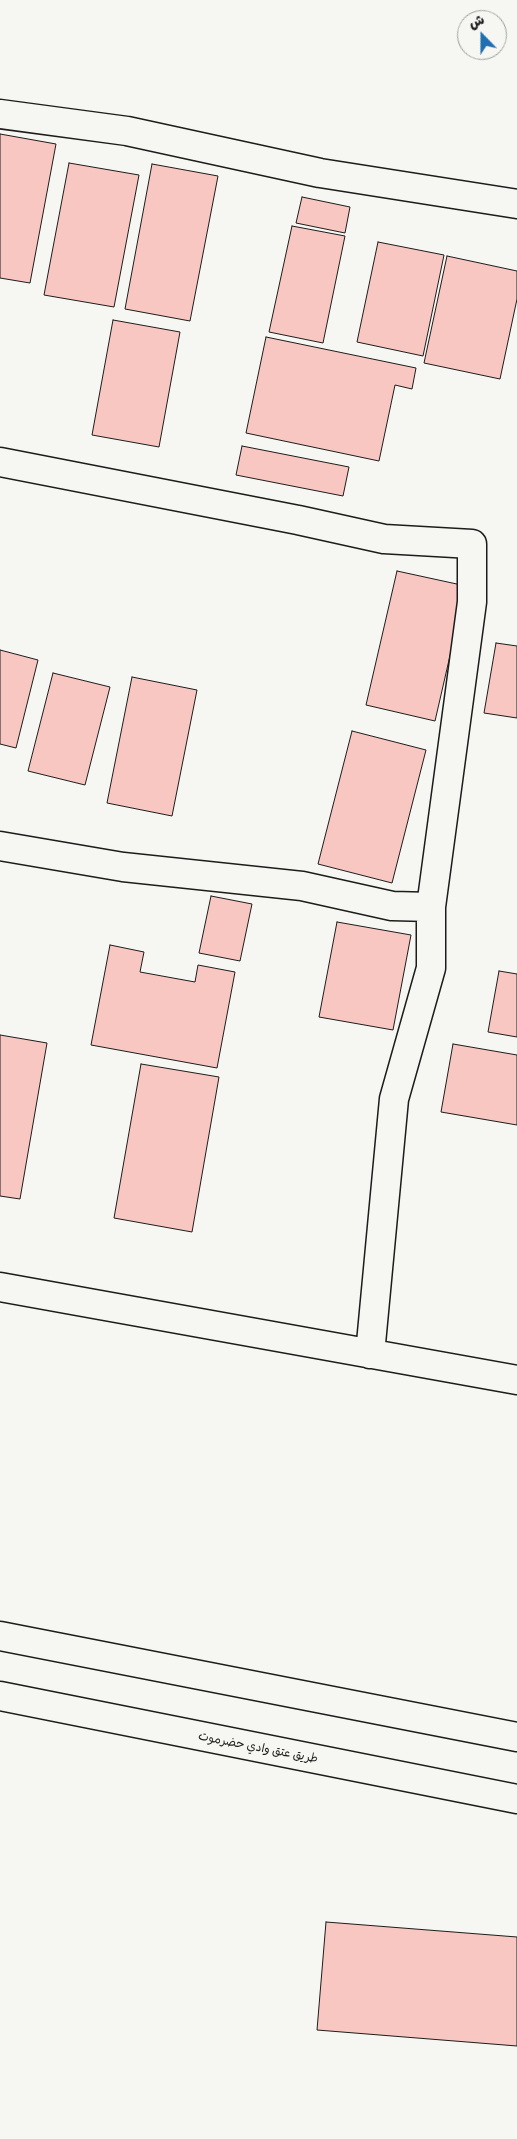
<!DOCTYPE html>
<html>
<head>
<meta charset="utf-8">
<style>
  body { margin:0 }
  #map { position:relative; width:517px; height:2139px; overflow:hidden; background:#f6f6f2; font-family:Pangolin,"Playpen Sans Arabic",sans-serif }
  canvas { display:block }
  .north { position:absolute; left:457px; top:10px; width:50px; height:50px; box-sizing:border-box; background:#f6f6f2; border:1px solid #9f9f9c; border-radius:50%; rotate:338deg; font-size:14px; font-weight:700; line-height:20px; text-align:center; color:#1c1c1c }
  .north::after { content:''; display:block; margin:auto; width:18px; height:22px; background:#1f6fb2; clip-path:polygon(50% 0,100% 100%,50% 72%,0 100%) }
</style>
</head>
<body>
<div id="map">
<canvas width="517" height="2139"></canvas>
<div class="north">ش</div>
</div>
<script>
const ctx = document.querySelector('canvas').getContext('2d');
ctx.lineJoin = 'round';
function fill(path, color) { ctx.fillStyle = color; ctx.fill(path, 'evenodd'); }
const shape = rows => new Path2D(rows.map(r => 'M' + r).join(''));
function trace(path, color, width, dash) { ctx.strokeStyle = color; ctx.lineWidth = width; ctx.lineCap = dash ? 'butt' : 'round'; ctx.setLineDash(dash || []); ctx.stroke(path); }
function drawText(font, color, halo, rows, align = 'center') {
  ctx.font = font + ' Pangolin,"Playpen Sans Arabic",sans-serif'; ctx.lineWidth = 4; ctx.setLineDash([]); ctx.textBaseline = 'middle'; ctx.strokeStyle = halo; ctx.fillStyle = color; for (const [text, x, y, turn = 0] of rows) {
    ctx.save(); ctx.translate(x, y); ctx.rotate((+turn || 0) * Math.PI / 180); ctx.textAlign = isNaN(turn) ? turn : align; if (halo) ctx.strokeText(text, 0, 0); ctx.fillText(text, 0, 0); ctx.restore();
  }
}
const building = shape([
  [0,134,56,144,30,283,0,278,0,134],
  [69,163,139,175,114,307,44,295,69,163],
  [152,164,218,176,190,321,125,309,152,164],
  [302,197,350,207,345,233,296,223,302,197],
  [292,226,345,236,323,343,269,332,292,226],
  [378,242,444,255,423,356,357,342,378,242],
  [447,256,517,271,517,299,500,379,424,363,447,256],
  [113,320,180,332,159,447,92,435,113,320],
  [266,337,416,368,412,389,395,385,379,461,246,433,266,337],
  [242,446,349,467,343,496,236,475,242,446],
  [397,571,466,586,435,721,366,705,397,571],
  [496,643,517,646,517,718,484,713,496,643],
  [0,650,38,660,16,748,0,744,0,650],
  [53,673,110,687,85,785,28,771,53,673],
  [132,677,197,690,172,816,107,803,132,677],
  [352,731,426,750,392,883,318,864,352,731],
  [211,896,252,904,240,961,199,953,211,896],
  [337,922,411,935,393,1030,319,1017,337,922],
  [110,945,144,952,140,972,195,982,198,965,235,972,217,1068,91,1045,110,945],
  [499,971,517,974,517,1037,488,1032,499,971],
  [0,1035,47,1043,20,1199,0,1196,0,1035],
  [453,1044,517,1055,517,1125,441,1112,453,1044],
  [141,1064,219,1077,192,1232,114,1218,141,1064],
  [326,1922,517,1937,517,2046,317,2030,326,1922]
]);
const minor = shape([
  [0,114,127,131,320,173,517,204],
  [0,462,298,520,384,539,472,544,472,602,431,907],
  [0,846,123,867,302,886,392,906,431,907,431,968,394,1099,370,1354],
  [0,1287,517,1380]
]);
const primary = shape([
  [0,1636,517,1737],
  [0,1696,517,1799]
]);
const streetNames = [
  ["طريق عتق وادي حضرموت",258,1748,11]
];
fill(building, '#f8c7c2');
trace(building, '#1c1c1c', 1);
trace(minor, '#1c1c1c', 31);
trace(primary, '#1c1c1c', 31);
trace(minor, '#f6f6f2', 28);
trace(primary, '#f6f6f2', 28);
drawText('12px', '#1c1c1c', '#f6f6f2', streetNames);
</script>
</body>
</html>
